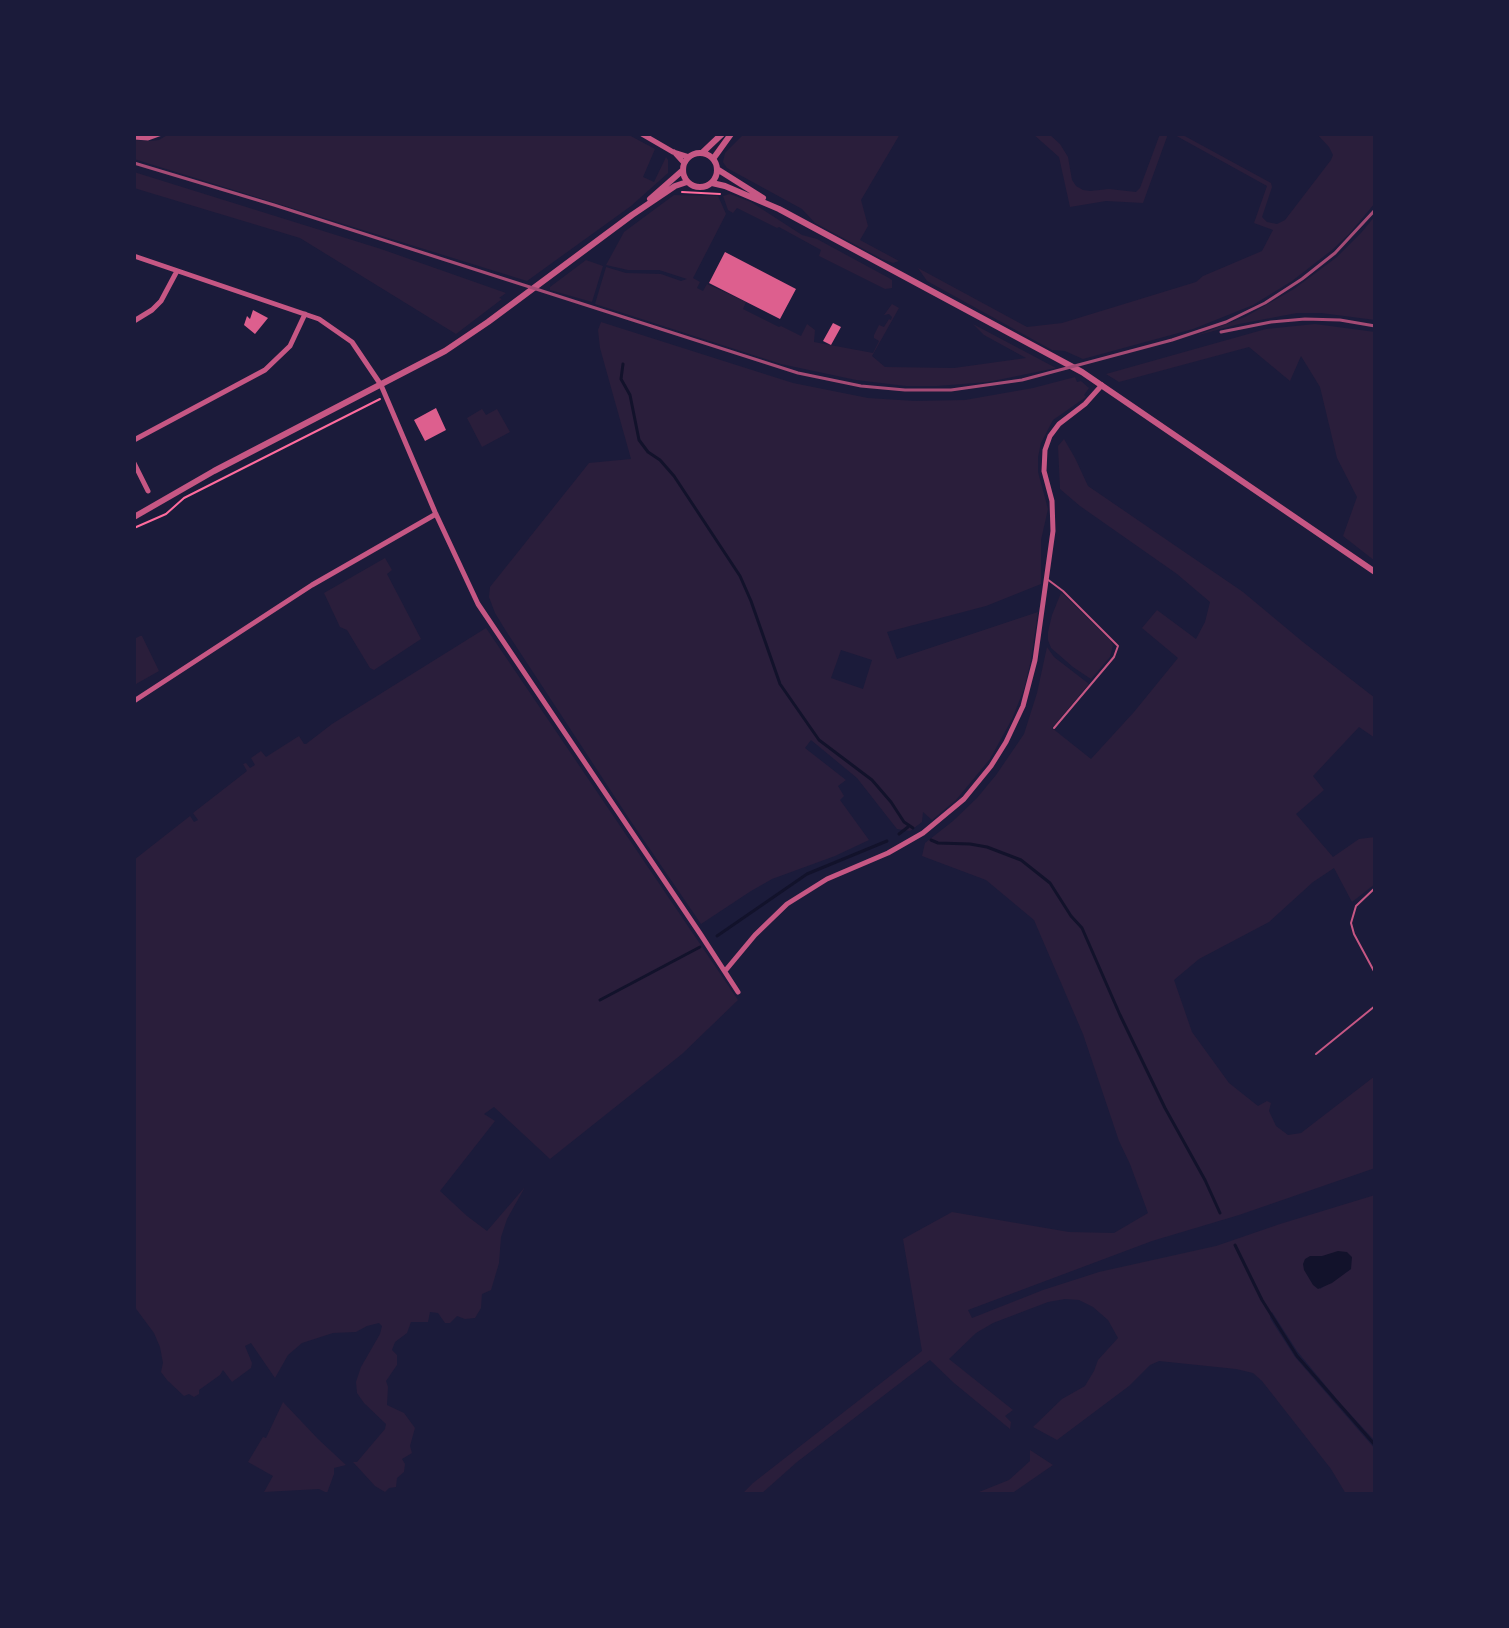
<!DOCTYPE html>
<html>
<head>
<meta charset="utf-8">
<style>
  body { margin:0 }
  #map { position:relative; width:1509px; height:1628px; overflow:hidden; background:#1b1b3a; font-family:Cabin,sans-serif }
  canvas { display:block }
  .frame { position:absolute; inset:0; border:136px solid #1b1b3a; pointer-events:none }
</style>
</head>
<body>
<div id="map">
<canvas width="1509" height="1628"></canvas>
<div class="frame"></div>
</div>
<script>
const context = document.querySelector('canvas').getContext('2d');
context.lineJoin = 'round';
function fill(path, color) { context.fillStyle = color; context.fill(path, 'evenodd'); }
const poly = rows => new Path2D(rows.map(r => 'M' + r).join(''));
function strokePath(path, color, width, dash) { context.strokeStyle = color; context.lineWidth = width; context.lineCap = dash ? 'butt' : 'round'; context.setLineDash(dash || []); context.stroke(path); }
fill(poly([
  [169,134,627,134,655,149,643,177,654,182,666,157,668,160,668,173,631,206,527,281,134,159,134,140,151,141,159,140],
  [744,134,900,134,861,200,868,226,860,240,899,261,893,263,882,259,815,223,802,209,727,168,723,162,725,153],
  [1033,134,1049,134,1060,144,1068,157,1072,180,1076,186,1083,190,1090,191,1109,189,1136,192,1140,188,1160,134,1168,134,1143,203,1106,201,1070,207,1059,157],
  [1173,134,1181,134,1271,183,1272,187,1262,217,1267,222,1277,224,1285,220,1331,160,1333,155,1329,147,1317,134,1375,134,1375,203,1349,234,1332,250,1292,281,1253,305,1193,329,1083,359,1065,351,1052,350,927,281,918,268,1027,327,1062,323,1196,282,1203,276,1262,251,1273,230,1254,223,1267,186],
  [134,172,381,249,506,293,499,298,502,299,456,334,300,238,134,188],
  [730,194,751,202,802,235,817,239,889,278,892,280,892,288,885,289,819,256,821,250,779,227,777,228,737,208,733,213,728,210,723,196],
  [674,195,718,196,726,214,693,278,700,282,697,288,703,291,707,284,727,293,746,302,743,309,779,327,781,326,801,336,807,324,815,330,814,342,873,353,879,341,874,338,874,335,879,325,884,327,889,319,891,320,892,317,889,314,884,315,892,304,899,308,872,356,885,367,954,368,1026,358,984,335,973,324,1056,368,988,382,937,386,906,386,856,380,781,364,595,304,606,267,626,273,661,274,681,281,687,279,659,270,628,270,606,265,624,232],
  [1375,216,1375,320,1321,313,1297,313,1239,324,1195,336,1245,317,1294,289,1337,257,1361,233],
  [586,260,603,266,592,302,550,290,550,287],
  [601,322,793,383,868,398,915,401,965,400,1033,388,1075,377,1077,382,1081,381,1089,388,1084,395,1086,397,1053,420,1041,443,1038,457,1038,472,1048,509,1041,540,1041,584,986,606,887,632,897,659,1038,612,1031,660,1024,689,1012,719,990,759,956,800,932,820,923,812,922,822,910,831,897,829,857,778,811,740,805,748,846,780,838,786,844,796,840,800,869,840,835,856,772,879,751,891,701,924,630,820,506,631,495,613,489,597,490,587,589,463,631,459,600,348,598,330],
  [841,650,872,660,863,689,831,678],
  [1315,324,1375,332,1375,561,1343,536,1357,497,1337,458,1320,387,1301,356,1290,381,1249,347,1119,382,1106,374,1266,329],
  [482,409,486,415,497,409,510,432,482,447,467,418],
  [1064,439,1075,458,1088,486,1243,592,1303,642,1375,698,1375,738,1359,727,1313,776,1324,790,1296,814,1333,857,1359,839,1375,837,1375,884,1352,902,1334,868,1313,882,1269,922,1199,959,1174,980,1192,1032,1229,1083,1258,1106,1267,1101,1271,1103,1269,1111,1276,1126,1288,1135,1301,1133,1375,1076,1375,1168,1239,1215,1152,1241,968,1310,972,1318,1043,1290,1099,1272,1216,1246,1280,1224,1375,1195,1375,1441,1339,1402,1297,1351,1272,1312,1270,1318,1295,1357,1375,1449,1375,1494,1346,1494,1331,1469,1262,1381,1253,1373,1236,1369,1159,1361,1150,1365,1129,1386,1057,1440,1033,1427,1062,1399,1085,1386,1094,1371,1098,1360,1118,1338,1108,1320,1093,1307,1079,1300,1065,1299,1048,1302,993,1323,976,1333,949,1359,1013,1410,1005,1416,1011,1422,1010,1429,954,1383,930,1360,797,1462,761,1494,742,1494,753,1483,922,1351,903,1239,952,1212,1069,1232,1114,1233,1148,1213,1130,1164,1119,1141,1083,1034,1034,920,986,880,922,856,925,843,953,821,977,798,996,775,1024,734,1037,693,1047,647,1054,657,1089,684,1052,728,1091,759,1134,712,1178,658,1142,628,1157,610,1196,639,1205,622,1210,602,1177,574,1080,506,1060,489,1058,446],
  [1322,1256,1351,1269,1320,1289,1314,1257],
  [385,558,392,570,387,574,421,639,374,670,370,668,347,630,340,627,324,593],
  [1061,593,1063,594,1110,640,1113,645,1110,657,1091,679,1073,667,1058,654,1051,648,1048,640,1048,632,1052,615],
  [486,628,738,1000,682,1054,550,1159,494,1107,484,1114,495,1121,440,1191,467,1216,487,1231,525,1187,507,1219,501,1237,499,1263,491,1290,482,1294,481,1308,475,1318,465,1319,457,1316,450,1323,445,1323,438,1313,430,1312,428,1322,411,1322,407,1333,395,1342,392,1350,397,1355,397,1365,386,1381,388,1387,387,1405,404,1413,415,1428,410,1446,412,1453,402,1459,405,1464,404,1472,397,1478,396,1487,389,1488,385,1492,375,1486,353,1462,357,1462,385,1429,386,1424,364,1403,357,1393,356,1382,361,1367,380,1334,382,1326,379,1323,367,1326,356,1332,333,1333,302,1343,288,1355,275,1378,251,1343,245,1346,252,1363,251,1368,232,1382,223,1370,220,1375,199,1390,199,1394,194,1397,189,1394,184,1396,167,1380,161,1372,163,1363,160,1347,154,1333,134,1306,134,860,190,816,194,822,198,820,193,813,247,771,243,764,246,763,250,768,255,765,251,758,261,751,266,757,299,736,304,744,306,744,332,724],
  [140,636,142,636,159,671,136,684,134,683,134,639],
  [283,1402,318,1439,346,1465,334,1468,334,1474,327,1493,319,1489,264,1492,273,1476,248,1462,263,1437,266,1438],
  [1030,1450,1053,1465,1011,1494,974,1494,1009,1480,1030,1461]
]), '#2a1e3b');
fill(poly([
  [1338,1251,1347,1252,1352,1257,1351,1269,1332,1283,1318,1289,1313,1285,1304,1270,1303,1264,1305,1259,1310,1256,1322,1256]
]), '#12122b');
strokePath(poly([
  [623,364,621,379,630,395,639,440,648,452,660,460,674,476,740,576,751,601,780,684,819,740,872,780,891,802,904,822,913,828],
  [899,834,908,827],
  [931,840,938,843,970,844,987,847,1021,860,1050,883,1071,916,1082,928,1120,1015,1165,1108,1205,1180,1220,1213],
  [717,936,807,874,887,841],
  [600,1000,700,947],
  [1235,1245,1262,1300,1297,1356,1375,1445]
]), '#12122b', 3);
fill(poly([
  [725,252,796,289,780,319,709,283],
  [253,310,268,318,255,334,244,325,247,316,250,319],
  [833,323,841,327,831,345,823,341],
  [436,408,446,430,425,441,414,420]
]), '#dd5f8e');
strokePath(poly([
  [682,192,720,194],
  [134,528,166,514,184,498,380,399]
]), '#ff6b9d', 2);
strokePath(poly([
  [1047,579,1063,591,1118,646,1114,657,1054,728],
  [1375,888,1356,906,1351,923,1354,934,1375,973],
  [1316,1054,1375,1006]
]), '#c65784', 2);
strokePath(poly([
  [642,134,673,152,689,157],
  [134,137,148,138,159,134],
  [674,152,684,163],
  [134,256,319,319,352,342,381,385,435,512,478,604,701,935,738,992],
  [134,321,152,310,161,301,177,271],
  [134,440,265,370,290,346,305,314],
  [134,463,148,491],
  [134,701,312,585,436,514],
  [725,971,755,935,787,904,827,879,888,853,923,833,964,799,991,766,1006,742,1023,706,1035,660,1053,531,1052,501,1044,471,1045,450,1050,436,1059,424,1085,404,1102,385]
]), '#c65784', 5);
strokePath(poly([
  '683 170a17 17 0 1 1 34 0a17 17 0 1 1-34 0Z',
  [702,153,722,134],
  [713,159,731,134],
  [717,169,763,198],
  [712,183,725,186,779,209,1082,372,1375,572],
  [650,199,683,170],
  [134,517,214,471,445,351,488,322,632,215,675,186,687,182]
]), '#c65784', 6);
strokePath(poly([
  [134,163,274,205,798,373,861,386,905,390,951,390,1022,380,1172,340,1226,322,1265,303,1302,279,1335,253,1375,210],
  [1221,332,1271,322,1305,319,1340,320,1375,326]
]), '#a44b75', 3);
</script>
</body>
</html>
